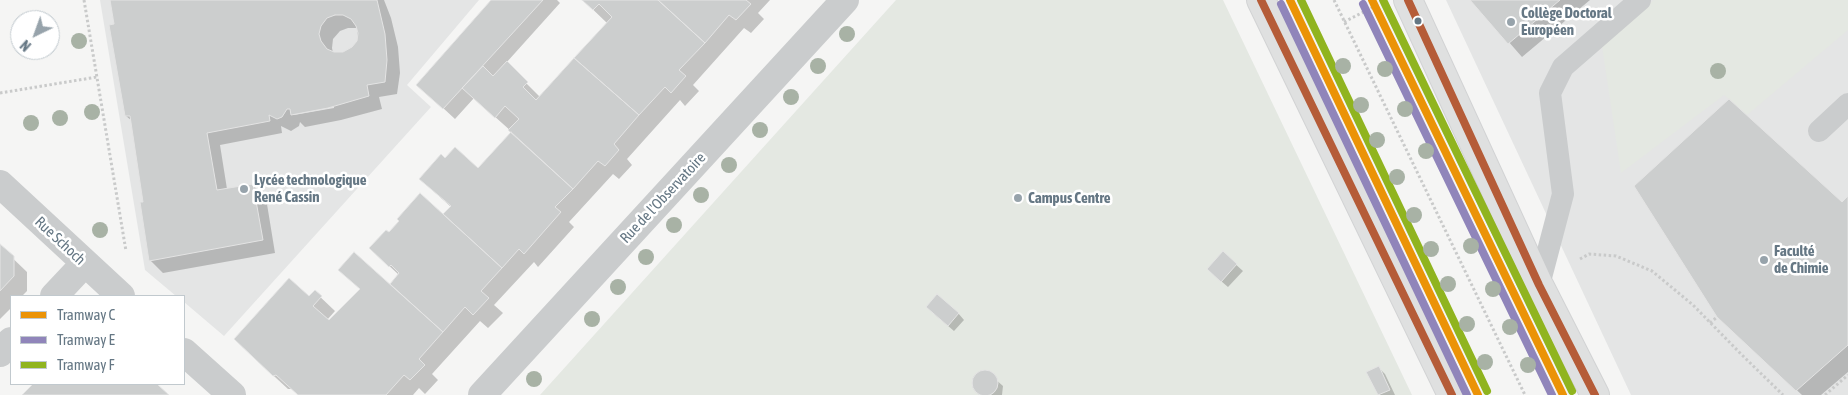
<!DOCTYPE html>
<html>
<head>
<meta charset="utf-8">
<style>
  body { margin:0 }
  #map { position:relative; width:1848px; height:395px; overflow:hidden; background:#f5f5f4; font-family:"Asap Condensed",sans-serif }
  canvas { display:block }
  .legend { position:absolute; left:10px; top:295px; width:175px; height:90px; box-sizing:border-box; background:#fff; border:1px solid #c1c9ce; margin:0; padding:6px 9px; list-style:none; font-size:15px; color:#657784 }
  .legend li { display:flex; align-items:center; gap:10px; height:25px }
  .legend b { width:25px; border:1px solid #c1c9ce }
  .north { position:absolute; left:10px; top:10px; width:50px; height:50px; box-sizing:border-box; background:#fff; border:1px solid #c1c9ce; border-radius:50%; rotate:222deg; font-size:14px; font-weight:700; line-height:20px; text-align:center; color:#657784 }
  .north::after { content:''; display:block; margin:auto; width:18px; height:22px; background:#97a3ab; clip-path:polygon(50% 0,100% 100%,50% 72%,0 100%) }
</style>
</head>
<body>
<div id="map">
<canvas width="1848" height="395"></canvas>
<ul class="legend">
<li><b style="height:6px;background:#eb9307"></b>Tramway C</li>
<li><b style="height:6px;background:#9085ba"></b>Tramway E</li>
<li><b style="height:6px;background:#90b41f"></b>Tramway F</li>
</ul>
<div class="north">N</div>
</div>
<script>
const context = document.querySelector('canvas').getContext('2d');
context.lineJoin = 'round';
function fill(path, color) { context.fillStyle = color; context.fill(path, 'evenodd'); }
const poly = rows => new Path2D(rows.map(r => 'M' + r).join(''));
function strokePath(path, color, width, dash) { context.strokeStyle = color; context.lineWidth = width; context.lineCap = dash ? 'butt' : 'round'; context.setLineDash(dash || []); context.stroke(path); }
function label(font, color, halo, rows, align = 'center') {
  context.font = font + ' "Asap Condensed",sans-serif'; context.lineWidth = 5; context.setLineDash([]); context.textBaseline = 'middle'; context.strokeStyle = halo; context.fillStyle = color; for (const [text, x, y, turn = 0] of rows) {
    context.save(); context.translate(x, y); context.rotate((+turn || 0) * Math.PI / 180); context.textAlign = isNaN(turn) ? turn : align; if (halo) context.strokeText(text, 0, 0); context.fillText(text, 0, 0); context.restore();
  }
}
fill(poly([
  [100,0,479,0,407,85,431,107,224,336,184,302,184,296,176,296,145,270],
  [1446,0,1848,0,1848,395,1631,395]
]), '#e4e5e5');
fill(poly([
  [896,0,1223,0,1412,395,540,395],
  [1654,0,1848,0,1848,30,1747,115,1724,95,1621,173,1602,46]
]), '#e4e8e2');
fill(poly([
  [111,0,384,0,391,18,398,47,400,73,397,94,379,97,382,109,341,120,305,127,300,122,299,126,291,131,281,126,282,133,220,145,227,189,253,185,266,198,275,253,163,273,150,260,144,202,132,121,126,116],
  [348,28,357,28,358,41,353,48,343,54,333,53,332,48,333,39,340,31],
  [334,106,334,108,294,115,294,113],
  [493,0,557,0,560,3,506,63,540,97,607,23,583,0,770,0,758,13,764,19,751,33,744,28,693,85,699,91,685,106,680,100,627,159,632,165,619,179,613,174,569,222,574,227,538,267,534,262,494,305,503,313,488,328,480,321,432,374,438,380,425,394,419,388,413,395,299,395,292,389,288,389,249,353,315,292,335,311,327,320,329,322,361,290,340,270,390,285,399,275,385,262,389,234,401,221,443,216,451,207,420,179,445,160,478,169,512,132,474,98,455,119,429,95],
  [1472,0,1590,0,1522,57],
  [1848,198,1848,372,1821,395,1802,395,1733,331],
  [0,246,27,272,27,291,22,296,11,296,11,308,0,319],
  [1223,253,1243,271,1228,287,1214,275],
  [958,313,964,320,954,331,934,314],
  [1378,367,1385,374,1395,395,1380,395,1368,372],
  [986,371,1003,386,1002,395,981,395,975,387,973,381,980,372],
  [35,384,155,384,168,395,24,395]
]), '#0003');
const building = poly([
  [110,0,377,0,385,34,387,60,385,82,367,85,369,96,328,108,291,115,290,109,287,109,282,117,277,119,269,115,270,121,207,133,217,190,253,184,263,240,149,261,140,202,143,202,130,116,125,116,109,25,114,24,110,0],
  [335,15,343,15,351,19,356,26,358,33,357,41,352,47,343,52,334,52,327,49,321,41,319,34,321,26,327,18,335,15],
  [491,0,543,0,443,109,416,85,491,0],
  [582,0,658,0,705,43,679,70,686,76,678,85,671,93,665,87,639,115,574,58,612,17,599,4,593,10,582,0],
  [658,0,746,0,751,4,736,20,729,15,705,43,658,0],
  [1470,0,1560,0,1508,44,1470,0],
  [574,58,639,115,614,144,619,150,605,166,598,161,573,189,508,130,519,119,505,106,495,118,462,88,483,66,493,76,507,61,528,82,523,87,536,100,574,58],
  [1729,99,1842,202,1848,196,1848,345,1796,391,1717,317,1634,186,1729,99],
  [511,132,573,189,555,207,561,212,524,254,519,249,502,268,443,214,451,206,419,179,441,154,445,158,455,147,478,168,511,132],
  [420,193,502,268,481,291,489,298,473,315,465,307,443,332,390,284,399,273,391,265,389,267,369,248,386,230,389,232,399,221,397,219,420,193],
  [0,244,14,256,14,276,0,291,0,244],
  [1223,251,1237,264,1221,282,1207,269,1223,251],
  [354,252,443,332,419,359,425,365,410,380,404,375,386,395,298,395,276,375,273,376,234,339,289,278,309,296,315,290,322,296,313,306,329,320,360,289,338,270,354,252],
  [937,294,959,313,948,326,926,307,937,294],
  [1379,366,1390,390,1378,395,1366,372,1379,366],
  '972 383a13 13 0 1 1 26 0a13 13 0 1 1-26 0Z',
  [33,384,157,384,169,395,22,395,33,384]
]);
fill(building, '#cccece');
strokePath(building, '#e4e4e4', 1);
const secondary = poly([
  [1261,0,1452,395],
  [1408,0,1539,285,1595,395]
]);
strokePath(secondary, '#d2d3d4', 30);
strokePath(poly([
  [84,0,126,251],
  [1334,0,1525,395],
  [1344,22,1373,7],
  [0,93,97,77],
  [1580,259,1589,254,1616,256,1652,271,1693,305,1741,354,1783,395],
  [1710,323,1717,317],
  [1825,395,1848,375]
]), '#c9caca', 3, [2.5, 2.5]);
strokePath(poly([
  [1819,131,1848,104],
  [1539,285,1563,194,1550,93,1563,67,1640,0]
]), '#cacccd', 22);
strokePath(poly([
  [0,184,121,296],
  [54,296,85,263],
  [184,352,232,395],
  [0,353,11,341],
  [482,395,845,0]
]), '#cacccd', 28);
strokePath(secondary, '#dfe0e0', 28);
strokePath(poly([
  [1261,0,1452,395],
  [1408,0,1539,285,1595,395]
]), '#b55c38', 8);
strokePath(poly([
  [1290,0,1478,395],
  [1372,0,1563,395]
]), '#eb9307', 8);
strokePath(poly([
  [1281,4,1467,395],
  [1363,4,1552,395]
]), '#9085ba', 8);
strokePath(poly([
  [1301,0,1487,391],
  [1383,0,1572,391]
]), '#90b41f', 8);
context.fillStyle = '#a8b2a5';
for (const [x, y] of [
  [847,34],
  [79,41],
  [818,66],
  [1343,66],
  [1385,69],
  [1718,71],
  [791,97],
  [1361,105],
  [1405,109],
  [92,112],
  [60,118],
  [31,123],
  [760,130],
  [1377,140],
  [1426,151],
  [729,165],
  [1397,177],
  [701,195],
  [1414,215],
  [674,225],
  [100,230],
  [1471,246],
  [1431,249],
  [646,257],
  [1448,284],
  [618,287],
  [1493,289],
  [592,319],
  [1467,324],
  [1510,327],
  [1485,362],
  [1528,365],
  [534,379]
]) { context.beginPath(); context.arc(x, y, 8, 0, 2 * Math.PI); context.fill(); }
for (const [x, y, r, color] of [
  [1418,21,4.5,"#657784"],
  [1511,22,5,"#97a3ab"],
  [244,189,5,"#97a3ab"],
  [1018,198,5,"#97a3ab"],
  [1764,260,5,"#97a3ab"]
]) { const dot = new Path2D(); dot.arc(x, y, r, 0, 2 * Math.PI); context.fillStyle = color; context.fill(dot); strokePath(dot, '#fff', 2); }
label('bold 15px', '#657784', '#fff', [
  ["Collège Doctoral",1521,13],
  ["Européen",1521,30],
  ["Lycée technologique",254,180],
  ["René Cassin",254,197],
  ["Campus Centre",1028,198],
  ["Faculté",1774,251],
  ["de Chimie",1774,268]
], 'left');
label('15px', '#657784', '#fff', [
  ["Rue de l'Observatoire",663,198,-47],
  ["Rue Schoch",60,241,43]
]);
</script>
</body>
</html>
